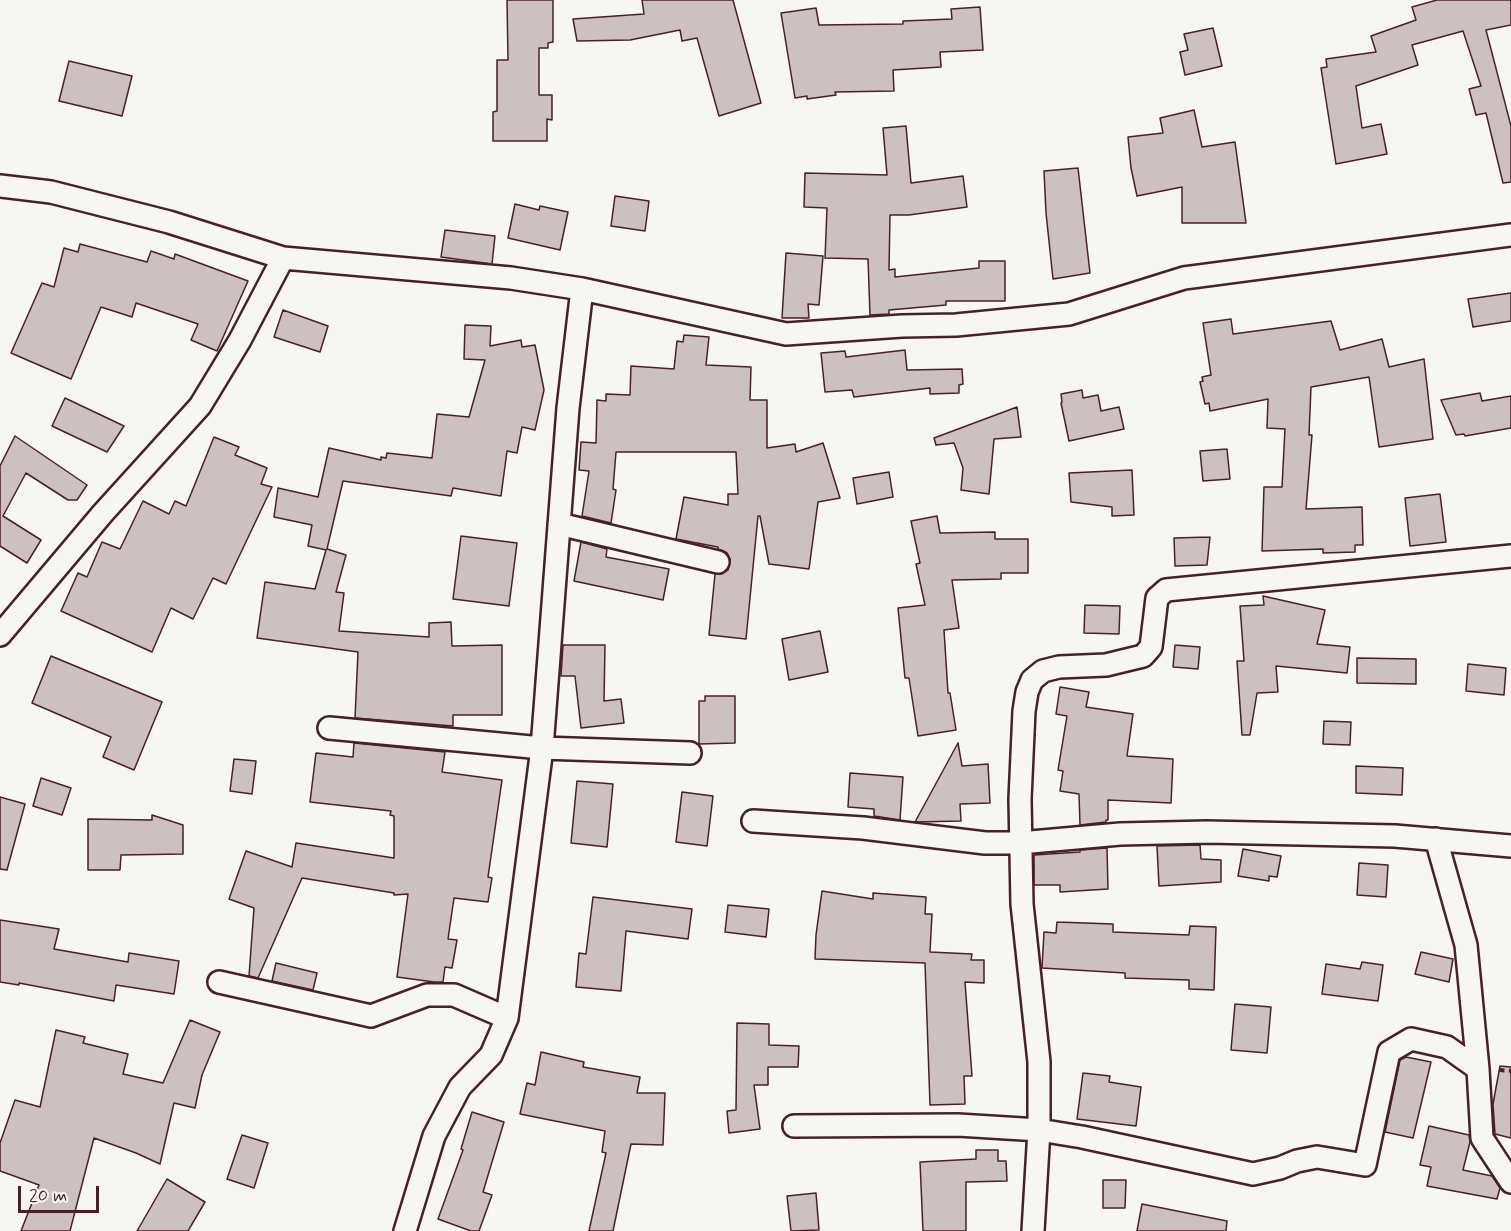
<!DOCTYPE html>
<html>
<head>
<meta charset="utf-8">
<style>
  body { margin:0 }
  #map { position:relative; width:1511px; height:1231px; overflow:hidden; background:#f6f6f2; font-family:Mynerve,sans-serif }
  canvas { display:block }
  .scale { position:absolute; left:18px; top:1186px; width:81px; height:27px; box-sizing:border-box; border:3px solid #4a1f2b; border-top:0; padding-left:8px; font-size:18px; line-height:21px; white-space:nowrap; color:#4a1f2b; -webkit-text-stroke:4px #f6f6f2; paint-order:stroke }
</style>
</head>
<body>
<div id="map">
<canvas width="1511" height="1231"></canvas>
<div class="scale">20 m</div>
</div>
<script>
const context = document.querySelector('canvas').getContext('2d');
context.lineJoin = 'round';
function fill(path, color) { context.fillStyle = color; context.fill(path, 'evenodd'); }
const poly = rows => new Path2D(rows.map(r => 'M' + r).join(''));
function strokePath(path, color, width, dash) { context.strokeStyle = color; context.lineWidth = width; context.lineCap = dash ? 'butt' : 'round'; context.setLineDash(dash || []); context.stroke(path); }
const building = poly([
  [507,0,553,0,553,42,548,43,548,48,539,48,539,95,552,95,552,120,547,119,547,141,493,141,493,112,497,111,497,60,508,60,507,0],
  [642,0,733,0,761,103,719,116,697,38,682,41,680,30,630,40,577,41,573,19,644,14,642,0],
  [1437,0,1511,0,1511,25,1486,30,1511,126,1511,182,1503,183,1486,113,1476,115,1469,89,1481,86,1463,31,1412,45,1418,65,1356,86,1362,128,1381,124,1387,154,1336,164,1321,68,1327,67,1326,59,1376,52,1371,36,1416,20,1412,7,1437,0],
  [980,7,983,50,940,52,941,67,893,70,894,91,835,92,836,95,807,99,807,96,795,98,781,13,816,8,819,25,903,24,903,21,952,19,951,9,980,7],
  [1213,28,1222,66,1185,75,1180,52,1188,50,1184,34,1213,28],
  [69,61,132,76,122,116,59,101,69,61],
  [1194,110,1202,147,1235,142,1246,223,1182,223,1182,187,1137,196,1131,168,1128,137,1163,133,1160,118,1194,110],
  [906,126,911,183,963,176,967,207,909,215,890,215,889,270,895,269,895,277,979,268,979,261,1005,261,1005,301,946,301,946,305,889,310,889,314,870,315,868,259,825,258,827,208,804,207,805,173,887,175,883,128,906,126],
  [1078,168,1090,273,1053,279,1046,213,1044,171,1078,168],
  [615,196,649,201,645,231,611,226,615,196],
  [515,204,539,210,540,206,568,212,560,250,508,238,515,204],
  [445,230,495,236,492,264,441,257,445,230],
  [80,244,147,262,151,251,174,259,175,254,248,281,217,351,191,340,198,324,136,303,132,317,101,307,71,379,11,353,42,283,54,287,64,248,78,252,80,244],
  [786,253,823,256,819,305,808,304,809,318,782,318,786,253],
  [1511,293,1511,321,1473,327,1468,299,1511,293],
  [283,310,328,326,320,352,274,337,283,310],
  [1231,319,1233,334,1331,321,1340,350,1382,339,1389,367,1424,359,1433,439,1379,447,1369,377,1311,387,1309,435,1312,435,1306,509,1362,507,1363,545,1355,545,1355,552,1323,553,1323,549,1262,551,1264,487,1282,487,1285,429,1267,428,1268,399,1210,411,1209,403,1205,404,1200,382,1203,381,1202,377,1211,375,1203,323,1231,319],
  [465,325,491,326,490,346,521,340,522,347,535,345,544,390,535,430,522,427,517,453,507,451,501,496,453,488,451,496,343,481,327,549,346,555,336,592,344,593,339,631,429,637,429,623,451,622,452,646,502,645,502,715,453,715,453,726,355,718,358,652,257,638,265,582,315,589,326,550,308,546,312,525,274,517,278,488,318,497,329,448,381,460,381,457,386,458,387,453,432,458,437,414,469,417,485,360,464,359,465,325],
  [684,335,709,337,706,365,751,367,750,400,767,400,767,448,795,444,796,452,823,443,840,498,818,502,809,569,769,564,760,516,758,516,746,639,709,635,715,574,722,574,728,570,730,559,727,553,718,549,718,547,676,539,684,497,728,505,728,494,738,494,736,452,616,452,613,489,616,490,611,523,582,516,589,471,579,470,581,442,596,443,597,400,606,401,606,394,630,395,631,366,674,369,677,341,683,342,684,335],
  [905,350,907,370,962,369,963,384,959,385,959,393,930,394,930,388,854,397,852,390,825,392,821,353,845,351,846,357,905,350],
  [1082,390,1083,398,1098,395,1101,411,1119,407,1124,429,1069,441,1061,403,1062,402,1061,394,1082,390],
  [1480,393,1482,401,1511,396,1511,428,1465,436,1464,434,1456,435,1441,400,1480,393],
  [65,398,124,426,107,452,52,426,65,398],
  [1017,407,1021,437,994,439,989,494,961,490,963,468,954,443,936,445,934,438,1017,407],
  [15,436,87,485,77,500,68,500,26,473,3,516,41,540,27,563,0,546,0,466,15,436],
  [214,437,239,447,235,455,267,468,261,484,272,487,226,584,213,578,193,619,171,608,152,652,61,611,78,573,87,577,102,542,120,549,143,501,169,514,175,501,186,506,214,437],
  [1227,449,1230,479,1203,481,1200,451,1227,449],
  [1132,470,1134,515,1112,516,1112,507,1071,502,1069,473,1132,470],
  [889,472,893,497,857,504,853,478,889,472],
  [1440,494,1446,542,1410,546,1405,498,1440,494],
  [937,516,940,533,995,532,995,539,1028,539,1028,573,1001,573,1001,579,952,580,959,628,944,630,948,693,950,693,956,730,918,736,909,678,905,678,898,608,925,605,916,564,920,563,911,521,937,516],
  [461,536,517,543,509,606,453,599,461,536],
  [1210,537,1207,565,1175,566,1174,538,1210,537],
  [581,542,607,549,606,557,669,569,663,600,574,581,581,542],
  [1263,596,1325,610,1317,644,1350,647,1347,673,1276,666,1278,692,1257,693,1250,735,1242,735,1237,661,1244,661,1240,606,1264,605,1263,596],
  [1085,605,1120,606,1119,634,1084,633,1085,605],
  [820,631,828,672,789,680,782,639,820,631],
  [563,645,605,645,604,701,621,699,624,723,581,728,575,676,561,676,563,645],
  [1175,645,1200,647,1198,669,1173,667,1175,645],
  [51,656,162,702,134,770,103,757,111,737,32,703,51,656],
  [1357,658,1416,659,1416,684,1357,683,1357,658],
  [1468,664,1506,668,1504,695,1466,691,1468,664],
  [1060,687,1089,692,1086,707,1133,714,1127,756,1173,759,1171,803,1108,800,1108,820,1106,820,1106,822,1080,825,1079,794,1060,791,1063,771,1058,770,1067,716,1056,714,1060,687],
  [705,696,735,696,735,743,699,744,699,701,705,701,705,696],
  [1324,721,1351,722,1350,745,1323,744,1324,721],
  [354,743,445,752,442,772,502,780,488,877,492,878,488,902,454,898,448,939,457,940,452,968,445,967,443,982,434,982,397,977,408,894,394,895,394,893,302,878,258,978,249,976,254,908,229,899,246,851,292,867,296,843,394,858,394,816,390,815,391,811,310,802,316,753,353,757,354,743],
  [958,743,962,766,988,764,990,803,960,804,961,821,915,822,958,743],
  [234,759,256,761,252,794,230,791,234,759],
  [1356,766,1403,768,1402,795,1356,793,1356,766],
  [850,773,903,777,900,820,874,816,874,809,848,807,850,773],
  [41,778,71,788,62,815,33,806,41,778],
  [577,781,613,784,607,847,571,843,577,781],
  [682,792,713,796,707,846,676,842,682,792],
  [0,797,25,804,7,870,0,869,0,797],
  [152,815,183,825,183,854,121,855,120,870,88,870,88,819,152,820,152,815],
  [1200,845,1201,859,1221,860,1221,882,1159,886,1157,846,1200,845],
  [1107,848,1108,889,1060,892,1060,885,1034,885,1034,855,1080,852,1080,850,1107,848],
  [1243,849,1281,856,1277,877,1269,876,1269,881,1238,876,1243,849],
  [1359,863,1388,865,1386,897,1357,895,1359,863],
  [822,891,873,899,873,893,926,897,925,914,932,914,930,952,972,954,971,960,984,960,984,983,965,982,972,1076,964,1076,965,1104,930,1105,925,963,815,959,816,935,822,891],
  [593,897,692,909,688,939,626,931,621,991,576,987,579,953,586,954,593,897],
  [728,905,769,909,766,937,725,932,728,905],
  [0,920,59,929,54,949,128,962,129,953,179,961,174,994,116,985,114,1001,19,983,19,985,0,982,0,920],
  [1057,922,1113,924,1113,932,1189,935,1190,926,1216,927,1214,990,1189,989,1189,980,1125,978,1125,973,1042,968,1044,932,1056,933,1057,922],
  [1421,952,1453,959,1449,982,1415,974,1421,952],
  [1362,962,1383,965,1378,1001,1322,994,1326,964,1360,969,1362,962],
  [276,963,317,973,313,990,272,981,276,963],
  [1235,1004,1271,1007,1267,1053,1231,1050,1235,1004],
  [190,1020,220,1032,202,1075,195,1108,174,1103,160,1164,136,1153,94,1138,70,1231,21,1231,39,1185,0,1171,0,1143,15,1100,40,1107,56,1030,85,1037,83,1043,128,1054,123,1074,163,1083,190,1020],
  [737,1023,769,1024,769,1045,799,1046,798,1067,768,1067,768,1085,754,1085,760,1129,729,1133,727,1111,736,1110,737,1023],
  [541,1052,584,1062,583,1067,640,1077,637,1093,665,1093,663,1145,631,1144,613,1231,589,1231,606,1153,602,1152,605,1131,520,1114,527,1083,535,1085,541,1052],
  [1406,1057,1431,1062,1413,1138,1385,1132,1400,1060,1406,1057],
  [1500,1066,1511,1067,1511,1138,1495,1134,1493,1104,1500,1066],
  [1083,1073,1110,1076,1109,1082,1141,1087,1136,1126,1077,1119,1083,1073],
  [472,1112,504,1122,483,1192,492,1195,479,1231,471,1231,438,1219,463,1150,461,1149,472,1112],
  [1429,1126,1469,1135,1470,1142,1463,1170,1492,1176,1500,1188,1497,1199,1427,1186,1431,1167,1420,1165,1429,1126],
  [242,1135,268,1143,254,1188,227,1179,242,1135],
  [976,1150,998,1150,998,1161,1006,1161,1007,1181,966,1182,966,1231,923,1231,920,1162,976,1159,976,1150],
  [167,1179,205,1202,188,1231,137,1231,167,1179],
  [1103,1180,1126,1180,1125,1208,1103,1208,1103,1180],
  [816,1193,819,1230,791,1231,787,1196,816,1193],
  [1142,1204,1227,1221,1226,1231,1137,1231,1142,1204]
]);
fill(building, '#ccc1c0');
strokePath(building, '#4a1f2b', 1.5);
const street = poly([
  [0,186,51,192,169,222,283,258,511,278,582,289,786,334,902,326,956,325,1069,314,1184,278,1511,235],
  [559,524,718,562],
  [0,635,103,513,200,406,240,340,283,258],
  [329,728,542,748,690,753],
  [753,821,863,828,985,843,1020,843,1120,834,1207,832,1395,836,1511,846],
  [1436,839,1466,945,1478,1069,1482,1138,1511,1182],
  [219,982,371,1016,427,995,454,995,507,1018],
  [794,1126,958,1125,1039,1130,1082,1137,1253,1174,1280,1168,1297,1161,1317,1157,1365,1165,1389,1052,1411,1039,1447,1047,1478,1069],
  [405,1231,434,1136,460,1087,491,1055,507,1018,542,748,568,408,582,289],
  [1033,1231,1039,1130,1039,1062,1022,904,1020,799,1024,711,1027,692,1032,680,1043,671,1059,667,1106,665,1143,656,1151,647,1157,598,1166,590,1511,556]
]);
strokePath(street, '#4a1f2b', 26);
strokePath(poly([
  [1500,1070,1511,1071]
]), '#4a1f2b', 4, [4.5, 4.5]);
strokePath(street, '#f6f6f2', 21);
</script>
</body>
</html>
